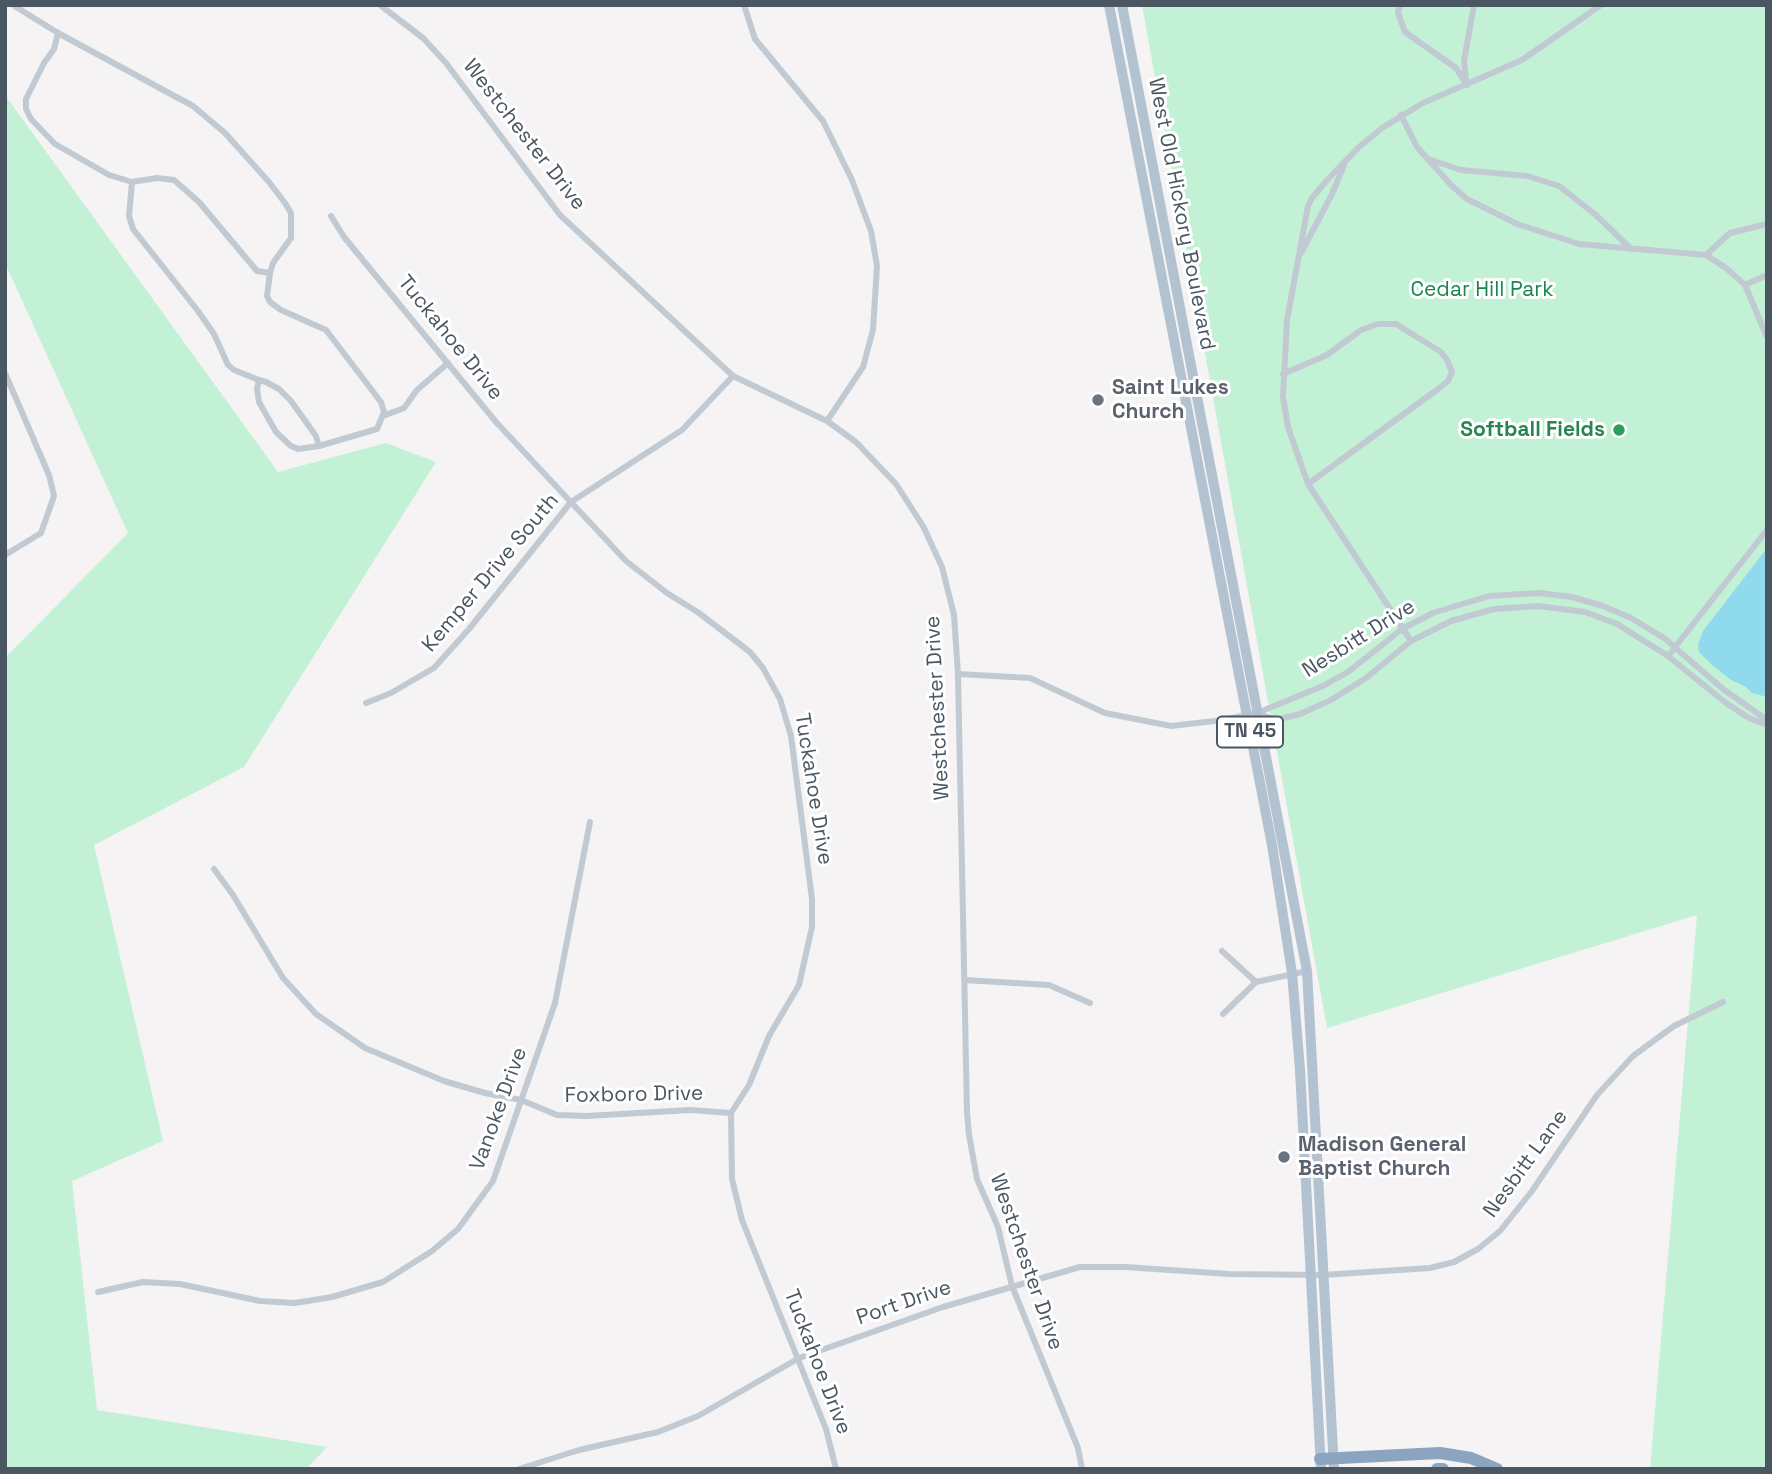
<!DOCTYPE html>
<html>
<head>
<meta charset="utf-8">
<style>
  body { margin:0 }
  #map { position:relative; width:1772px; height:1474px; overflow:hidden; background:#f5f3f3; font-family:"Space Grotesk",sans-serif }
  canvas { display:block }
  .frame { position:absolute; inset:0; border:7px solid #4a5661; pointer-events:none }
</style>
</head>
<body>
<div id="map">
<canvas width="1772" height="1474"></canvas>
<div class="frame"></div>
</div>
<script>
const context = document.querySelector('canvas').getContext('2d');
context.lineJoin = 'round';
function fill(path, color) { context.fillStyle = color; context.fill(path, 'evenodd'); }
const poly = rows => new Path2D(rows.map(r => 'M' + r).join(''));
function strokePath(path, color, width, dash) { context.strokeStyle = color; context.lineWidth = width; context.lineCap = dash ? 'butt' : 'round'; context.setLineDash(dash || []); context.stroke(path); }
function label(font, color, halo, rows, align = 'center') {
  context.font = font + ' "Space Grotesk",sans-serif'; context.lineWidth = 6; context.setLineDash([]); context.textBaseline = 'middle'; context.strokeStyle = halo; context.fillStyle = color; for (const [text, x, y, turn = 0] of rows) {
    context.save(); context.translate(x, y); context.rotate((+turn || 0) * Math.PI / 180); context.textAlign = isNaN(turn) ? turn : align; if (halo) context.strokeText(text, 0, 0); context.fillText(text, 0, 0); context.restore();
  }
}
fill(poly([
  [1142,5,1767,5,1767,1469,1650,1469,1697,915,1327,1028],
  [5,95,278,472,386,443,436,462,244,767,94,845,163,1141,72,1181,97,1410,327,1447,306,1469,5,1469,5,658,128,533,5,263]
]), '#c3f1d5');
fill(poly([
  [1767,548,1767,697,1752,693,1746,687,1731,680,1712,665,1699,652,1698,644,1703,631]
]), '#90daee');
strokePath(poly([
  [13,5,58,33,54,49,44,63,26,99,26,109,31,119,55,144,109,175,132,182,157,178,174,180,199,202,257,271,270,273,273,263,291,238,291,213,285,203,269,182,225,133,193,106,58,33],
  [380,5,423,38,446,63,560,215,733,376,827,421,856,442,896,484,923,526,942,567,954,615,958,674,967,1112,969,1135,977,1179,998,1227,1012,1286,1078,1448,1082,1469],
  [744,5,755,39,823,121,852,180,871,231,877,266,873,330,863,367,827,421],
  [1400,5,1398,13,1405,32,1456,68,1467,85],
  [1466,80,1464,61,1474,5],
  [1401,115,1417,147,1451,185,1467,199,1517,224,1579,244,1706,255,1726,268,1745,285,1767,337],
  [1428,159,1461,170,1527,176,1559,186,1596,215,1631,249],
  [132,182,129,216,133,229,198,311,214,334,228,365,234,370,259,380,266,382,279,389,291,401,316,436,319,446,298,449,291,446,276,432,259,402,257,389,259,380],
  [331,216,344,237,496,422,626,561,667,593,699,613,750,652,763,668,780,699,791,736,812,899,812,927,799,985,769,1036,749,1085,731,1113,732,1179,742,1220,826,1429,836,1469],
  [1301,253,1332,194,1344,165],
  [1706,255,1730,233,1767,224],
  [270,273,267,296,270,302,281,310,326,330,381,402,384,412,377,429,319,446],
  [1745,285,1767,275],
  [5,373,49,475,54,496,41,533,5,555],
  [1283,374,1327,355,1361,330,1378,324,1396,324,1441,352,1447,360,1452,372,1448,381,1438,389,1308,484],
  [383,416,404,408,417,390,448,363],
  [1411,641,1308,484,1288,427,1283,397,1287,320,1308,206,1312,198,1328,179,1358,148,1382,128,1423,103,1522,60,1601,5],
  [1668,656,1767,530],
  [958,674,1030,678,1105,713,1171,726,1223,720,1257,713,1323,686,1348,672,1402,629,1433,613,1489,596,1539,593,1572,597,1603,606,1631,618,1664,638,1723,689,1767,720],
  [366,703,391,693,434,668,469,629,571,502,682,430,733,376],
  [1257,713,1275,720,1300,714,1331,700,1366,678,1411,641,1451,621,1494,609,1538,606,1585,612,1617,624,1668,656,1726,703,1749,718,1767,725],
  [214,869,233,895,283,978,316,1014,365,1048,444,1081,485,1093,521,1100,557,1115,587,1116,690,1110,731,1113],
  [1222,951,1256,982],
  [964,980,1049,985,1090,1003],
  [1223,1014,1256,982,1307,971],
  [98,1292,143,1282,180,1284,260,1301,295,1303,332,1297,383,1282,432,1251,458,1229,493,1181,555,1003,590,822],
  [519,1469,579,1450,658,1432,698,1416,799,1358,943,1307,1080,1267,1125,1267,1229,1274,1323,1275,1430,1268,1454,1262,1478,1249,1500,1231,1532,1191,1597,1095,1633,1056,1674,1026,1723,1002]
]), '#c1cad2', 6);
strokePath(poly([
  [1109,5,1272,845,1292,973,1300,1070,1321,1469],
  [1122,5,1307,971,1334,1469]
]), '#b3c2d1', 10);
strokePath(poly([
  [1320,1459,1440,1453,1471,1458,1497,1469],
  [1437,1469,1443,1469]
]), '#8ba5c1', 12);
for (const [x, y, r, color] of [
  [1098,400,7,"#6b7280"],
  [1619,430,7,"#2e9e5b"],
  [1284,1157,7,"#6b7280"]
]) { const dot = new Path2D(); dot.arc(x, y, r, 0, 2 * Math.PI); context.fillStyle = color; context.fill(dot); strokePath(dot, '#fff', 2.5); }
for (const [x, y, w] of [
  [1250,732,66]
]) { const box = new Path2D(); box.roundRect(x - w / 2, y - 15.5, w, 31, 5); context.fillStyle = '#fff'; context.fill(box); strokePath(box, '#4a5661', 2); }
label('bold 19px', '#4a5661', null, [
  ["TN 45",1250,732]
]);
label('21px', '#4a5661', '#fff', [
  ["Westchester Drive",524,135,52],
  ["West Old Hickory Boulevard",1181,214,79],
  ["Tuckahoe Drive",450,338,51],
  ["Kemper Drive South",491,573,-50],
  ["Nesbitt Drive",1359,639,-32],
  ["Westchester Drive",938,708,-93],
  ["Tuckahoe Drive",813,789,81],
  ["Foxboro Drive",634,1095,-1],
  ["Vanoke Drive",499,1109,-70],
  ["Nesbitt Lane",1526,1164,-54],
  ["Westchester Drive",1026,1262,71],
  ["Port Drive",904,1303,-19],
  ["Tuckahoe Drive",817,1362,69]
]);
label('21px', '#17864f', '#fff', [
  ["Cedar Hill Park",1482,290]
]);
label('bold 21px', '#5b616d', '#fff', [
  ["Saint Lukes",1112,388],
  ["Church",1112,412],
  ["Madison General",1298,1145],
  ["Baptist Church",1298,1169]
], 'left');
label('bold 21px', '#27864d', '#fff', [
  ["Softball Fields",1605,430]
], 'right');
</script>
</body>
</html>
